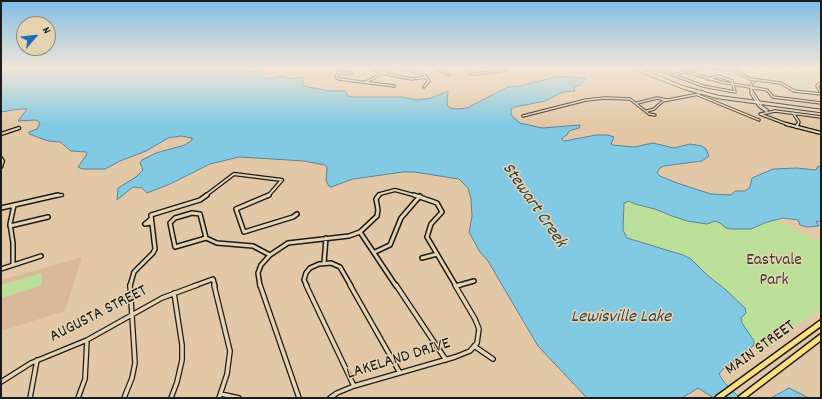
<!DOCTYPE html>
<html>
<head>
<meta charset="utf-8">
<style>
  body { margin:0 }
  #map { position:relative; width:822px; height:399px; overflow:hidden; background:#e3c8a7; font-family:Dekko,sans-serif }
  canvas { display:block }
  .frame { position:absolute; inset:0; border:2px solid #1c1c1c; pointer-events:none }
  .north { position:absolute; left:16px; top:16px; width:40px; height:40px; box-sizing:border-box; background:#e5d3b1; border:1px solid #958a75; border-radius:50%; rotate:62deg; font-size:11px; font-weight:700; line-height:16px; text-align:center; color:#1c1c1c }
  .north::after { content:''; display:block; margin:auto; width:14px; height:18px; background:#1f6fb2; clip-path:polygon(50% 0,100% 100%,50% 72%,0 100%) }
</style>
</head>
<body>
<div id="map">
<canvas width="822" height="399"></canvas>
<div class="frame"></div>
<div class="north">N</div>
</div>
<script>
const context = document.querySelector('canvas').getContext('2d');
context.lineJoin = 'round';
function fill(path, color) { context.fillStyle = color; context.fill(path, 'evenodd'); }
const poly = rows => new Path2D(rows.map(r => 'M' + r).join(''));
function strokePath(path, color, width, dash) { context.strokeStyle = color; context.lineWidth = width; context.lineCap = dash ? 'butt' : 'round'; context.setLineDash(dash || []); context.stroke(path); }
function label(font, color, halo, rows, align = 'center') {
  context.font = font + ' Dekko,sans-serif'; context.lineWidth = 3; context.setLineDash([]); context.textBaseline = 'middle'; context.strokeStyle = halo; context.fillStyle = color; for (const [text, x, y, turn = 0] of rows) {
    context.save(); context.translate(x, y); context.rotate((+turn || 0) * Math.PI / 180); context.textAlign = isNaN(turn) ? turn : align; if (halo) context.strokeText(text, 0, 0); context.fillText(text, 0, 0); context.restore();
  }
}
fill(poly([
  [82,257,65,311,1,331,1,280]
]), '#d9b99a');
fill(poly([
  [731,68,759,68,751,70,758,72,773,71,784,72,793,76,796,69,821,68,821,76,816,76,806,81,804,83,805,88,810,93,806,92,796,84,784,79,771,78,775,82,757,80,747,77],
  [627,201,687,221,715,221,720,223,726,228,743,229,762,225,776,219,818,241,821,240,821,308,760,352,742,323,741,318,745,308,726,290,683,255,627,238,623,230,624,212,622,208,624,203],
  [42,273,41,286,1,298,1,285]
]), '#bce09a');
const water = poly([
  [1,68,211,68,210,70,219,68,249,68,245,69,245,72,262,71,263,76,267,79,282,76,291,79,303,77,303,86,330,91,345,91,348,96,352,97,402,97,417,100,431,98,448,91,447,105,450,108,457,109,467,108,508,87,520,86,559,76,582,78,585,79,581,85,574,87,575,91,563,92,545,101,515,107,511,109,511,115,520,123,542,128,580,125,579,128,569,131,567,135,561,139,564,141,596,135,608,135,614,137,611,144,613,145,634,147,653,143,674,148,690,144,702,146,706,149,709,156,702,161,664,166,660,168,657,173,660,176,677,183,711,194,731,195,735,191,745,191,750,187,752,178,773,169,797,168,816,170,818,166,821,167,821,222,816,221,819,226,807,227,800,225,798,220,783,218,767,222,751,229,731,229,726,228,720,223,715,221,707,224,687,221,672,216,655,209,635,204,629,201,624,203,623,230,627,238,683,255,691,259,707,275,726,290,745,308,746,313,741,318,742,323,754,341,754,345,740,358,723,369,719,374,724,382,740,398,714,398,698,388,682,398,587,398,538,346,488,261,480,252,469,232,472,216,471,199,468,188,459,179,414,172,403,172,353,179,331,187,329,186,326,181,327,167,325,165,304,161,239,157,210,164,170,184,147,193,142,188,133,187,117,200,118,188,136,177,143,170,140,163,142,160,156,153,185,145,192,140,192,138,181,136,168,138,146,151,120,161,105,169,82,169,78,167,87,154,86,152,71,151,60,142,48,141,29,134,29,132,37,129,40,123,36,120,18,121,27,109,20,109,1,112,1,68],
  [789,388,809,398,771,398,789,388]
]);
fill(water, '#82cae3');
strokePath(water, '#598493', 1);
const minorFar3 = poly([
  [341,68,336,77,339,79,394,86],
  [371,68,382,73,411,79,427,77],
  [398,68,414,71,424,75,429,81,424,87],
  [436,68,449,75],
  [467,68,470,73,474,74,506,70,506,68],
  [655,68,703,86,735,92,732,81,718,76,708,79],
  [710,68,729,69],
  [729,68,750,79,781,83,794,91,821,94],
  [687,72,721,82,767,90,773,97,821,103],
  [339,73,352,73],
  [674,75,701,68],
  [755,80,751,85,751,93,759,106,767,112],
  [366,82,393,68],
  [821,82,817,86,821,93],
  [752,91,762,107,767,110],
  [698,95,759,120],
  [637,103,657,98,667,100],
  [647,111,654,109,663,101,699,94],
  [793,113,799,122,797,125],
  [760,114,789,125],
  [761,114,775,111,821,117],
  [523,116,586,100,605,98,630,99,649,114,655,115]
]);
const minorFar2 = poly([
  [786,124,821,133],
  [796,127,798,124],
  [1,134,19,128],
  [1,158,3,161,1,167],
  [54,196,62,195],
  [205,196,234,174,282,180,268,196],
  [378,196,380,194,395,190,417,196]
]);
const minorFar1 = poly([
  [269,195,236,209,244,232,293,217,297,214],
  [414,195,437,203,442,212,431,224,427,237,456,286],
  [1,208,58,195],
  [192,213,200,214,206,238,175,247,170,223,175,218,192,213],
  [151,219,145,224,151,223],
  [10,226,48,217],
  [360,232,396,286],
  [206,238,217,243,253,246,270,255],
  [375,252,390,245,401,218,420,196],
  [422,258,437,254],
  [324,263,326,238],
  [13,265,13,243,10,224,14,205],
  [1,269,41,256],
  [130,286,134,272,153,253,155,249,151,215,200,200,207,195],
  [194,286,213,279,215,286],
  [260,286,258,273,261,265,270,255,288,243,349,236,360,232,377,216,378,210,376,199,379,195],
  [307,286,304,280,306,273,310,268,319,264,331,263,340,267,351,286],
  [456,286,474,281]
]);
const minor = poly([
  [214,285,230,351,227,374,219,398],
  [260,285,299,398],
  [306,285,354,386],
  [350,285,400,373],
  [396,285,446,360],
  [456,286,460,285],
  [474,346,493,359],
  [1,382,31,363,87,340,162,298,197,285],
  [221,394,239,398],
  [30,398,37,360],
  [78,398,85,379,87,340],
  [124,398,132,378,135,363,130,285],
  [171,398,177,382,182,360,182,345,174,293],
  [330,398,337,393,354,386,455,357,470,351,477,343,479,329,475,319,455,285]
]);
const secondary = poly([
  [634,68,685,88,718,97,821,111]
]);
const primary = poly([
  [718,398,821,323],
  [741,398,821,337]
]);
strokePath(minorFar3, '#1c1c1c', 3.5);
strokePath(minorFar2, '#1c1c1c', 4.5);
strokePath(minorFar1, '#1c1c1c', 6);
strokePath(minor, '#1c1c1c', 6);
strokePath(secondary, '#1c1c1c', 4.5);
strokePath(primary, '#1c1c1c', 8);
strokePath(minorFar3, '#e5d3b1', 1.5);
strokePath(minorFar2, '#e5d3b1', 2);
strokePath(minorFar1, '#e5d3b1', 3);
strokePath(minor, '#e5d3b1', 3.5);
strokePath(secondary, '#e5d3b1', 2.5);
strokePath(primary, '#fde080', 5);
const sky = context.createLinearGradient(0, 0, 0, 124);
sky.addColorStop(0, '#7fbde6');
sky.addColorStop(0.55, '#f2e6d7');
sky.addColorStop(1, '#f2e6d700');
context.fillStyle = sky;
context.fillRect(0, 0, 822, 124);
label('17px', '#3c4335', '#e5d3b1', [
  ["Eastvale",774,262],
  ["Park",774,282]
]);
label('17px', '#1c1c1c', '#e5d3b1', [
  ["AUGUSTA STREET",99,315,-27],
  ["MAIN STREET",761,349,-36],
  ["LAKELAND DRIVE",399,360,-17]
]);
label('italic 18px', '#36484e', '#e5d3b1', [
  ["Stewart Creek",533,206,55],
  ["Lewisville Lake",621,319]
]);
</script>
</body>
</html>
